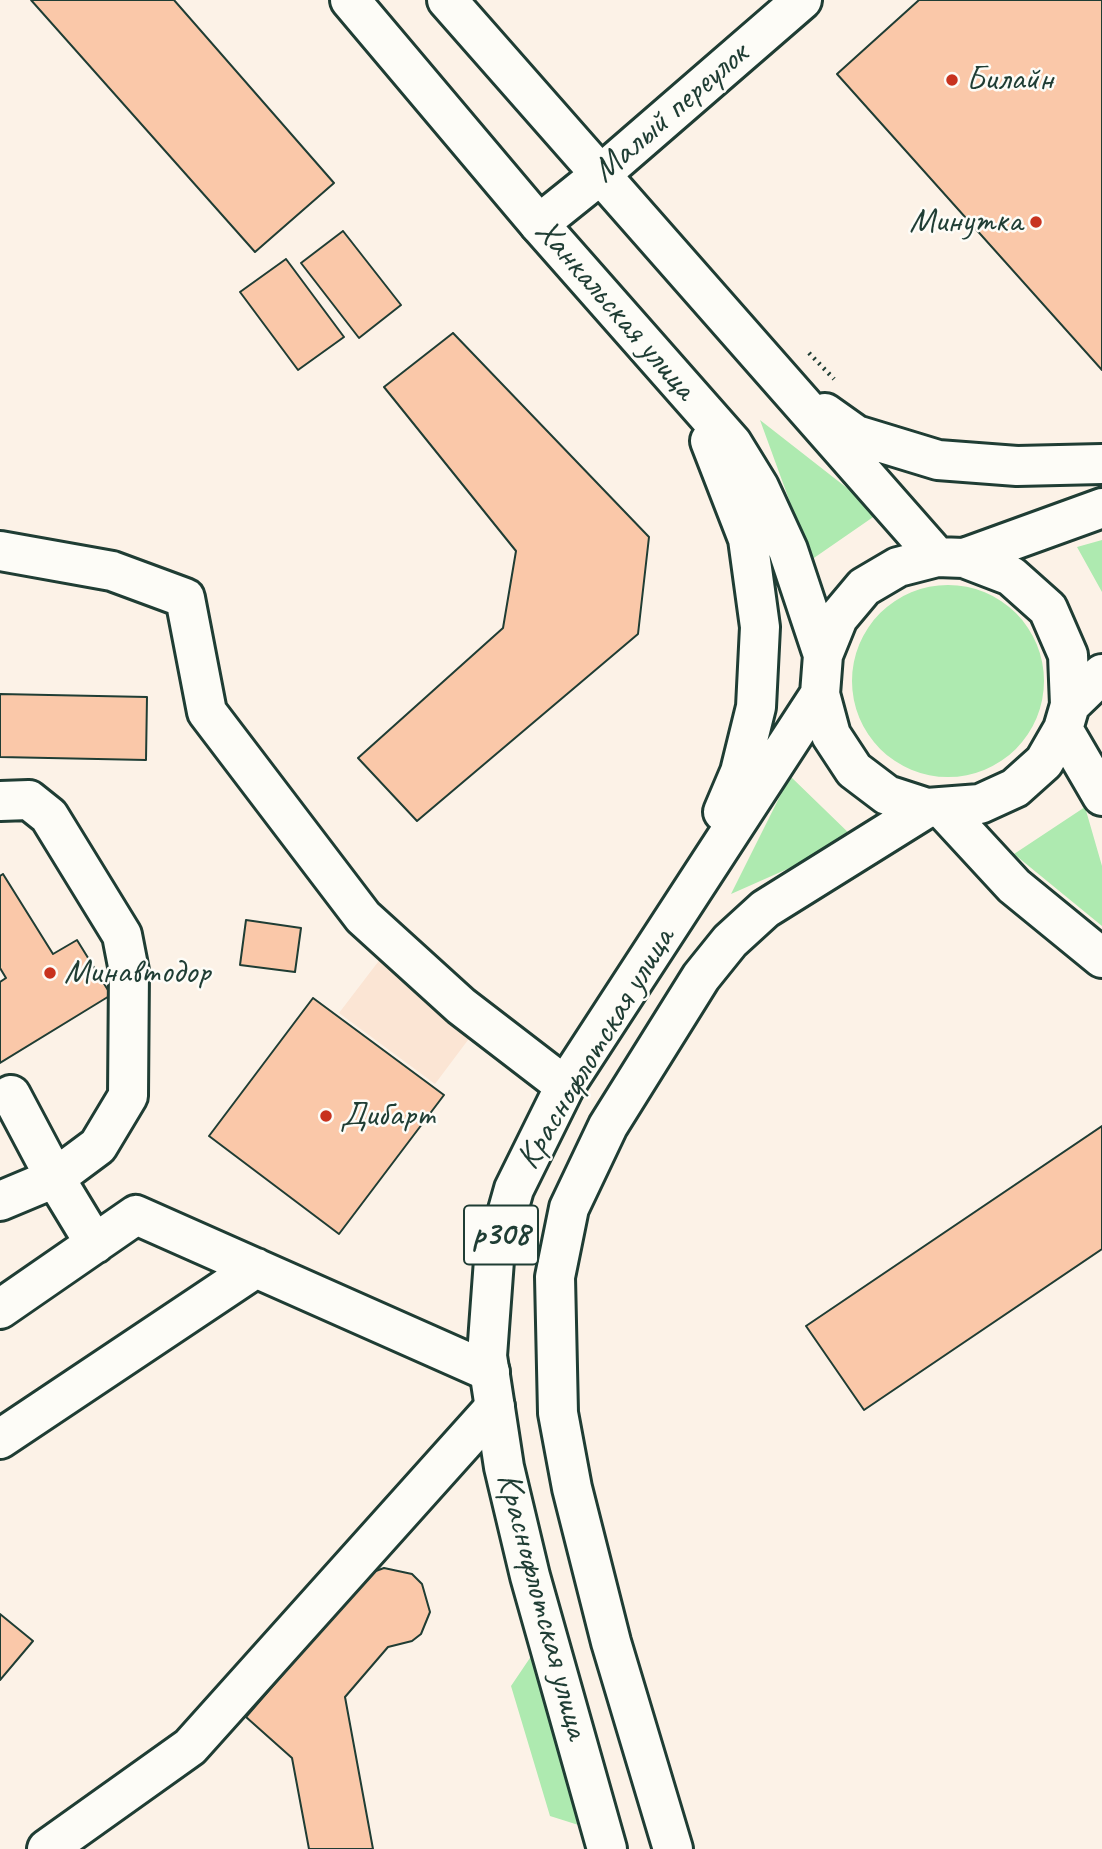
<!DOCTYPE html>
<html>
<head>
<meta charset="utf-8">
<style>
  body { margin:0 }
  canvas { display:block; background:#fcf2e7 }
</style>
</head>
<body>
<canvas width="1102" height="1849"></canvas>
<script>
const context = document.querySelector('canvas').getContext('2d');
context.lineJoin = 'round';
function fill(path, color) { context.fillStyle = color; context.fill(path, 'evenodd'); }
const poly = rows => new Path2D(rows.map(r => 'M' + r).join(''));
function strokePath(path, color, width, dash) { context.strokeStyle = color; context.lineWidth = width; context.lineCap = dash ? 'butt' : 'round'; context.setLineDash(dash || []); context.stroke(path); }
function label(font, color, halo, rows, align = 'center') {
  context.font = font + ' Caveat,sans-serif'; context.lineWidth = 5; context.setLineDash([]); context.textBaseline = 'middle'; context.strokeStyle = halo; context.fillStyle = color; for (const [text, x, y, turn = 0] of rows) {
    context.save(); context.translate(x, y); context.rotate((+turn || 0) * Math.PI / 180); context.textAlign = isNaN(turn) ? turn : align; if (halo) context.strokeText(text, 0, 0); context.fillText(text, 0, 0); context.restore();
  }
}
fill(poly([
  [381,958,477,1028,435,1084,339,1013]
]), '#fbe5d4');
fill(poly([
  [760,420,879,513,811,560],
  [1102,540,1102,592,1077,547],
  '852 681a96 96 0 1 1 192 0a96 96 0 1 1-192 0Z',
  [790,776,855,839,731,894],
  [1085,807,1102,866,1102,926,1014,854],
  [534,1652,588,1828,550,1816,511,1686]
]), '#aeeab0');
const building = poly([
  [31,0,174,0,334,183,255,252,31,0],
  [919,0,1102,0,1102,370,837,74,919,0],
  [343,231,401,305,359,338,301,263,343,231],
  [286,259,344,337,298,370,240,292,286,259],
  [453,333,649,537,638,634,417,821,358,758,503,628,516,551,384,387,453,333],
  [0,694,147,697,146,760,0,757,0,694],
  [3,874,53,954,77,940,111,995,0,1063,0,982,6,978,0,968,0,876,3,874],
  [246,920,301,928,295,972,240,965,246,920],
  [313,998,444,1095,339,1234,209,1136,313,998],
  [1102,1126,1102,1249,864,1410,806,1326,1102,1126],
  [384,1568,412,1574,422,1584,430,1612,421,1634,412,1641,388,1647,345,1697,373,1849,309,1849,292,1758,246,1717,364,1580,373,1572,384,1568],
  [0,1614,33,1641,0,1680,0,1614]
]);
fill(building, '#fac8a9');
strokePath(building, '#1f3d34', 2);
const minor = poly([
  [539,224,600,175,802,0],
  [0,551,112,571,185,598,207,712,363,917,461,1006,565,1086],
  [0,801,29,800,49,816,122,935,129,971,128,1096,98,1146,55,1178,0,1201],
  [11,1095,55,1178,95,1244],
  [0,1309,136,1215,490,1372],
  [0,1439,256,1268],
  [47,1849,190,1747,495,1407]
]);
const major = poly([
  [350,0,539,224,732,443,759,487,788,550,823,655],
  [447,0,937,557],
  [825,413,856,435,938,460,1017,466,1102,464],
  [710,441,748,539,760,627,756,707,740,772,723,812],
  [964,558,1102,508],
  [1070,705,1068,655,1048,609,1011,576,964,558,937,557,898,567,864,587,838,618,823,655,820,694,831,735,854,770,887,795,927,808,980,804,1015,788,1044,762,1063,729,1070,705,1102,674],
  [1063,729,1102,796],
  [942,808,1014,886,1102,958],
  [607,1849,530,1576,504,1467,487,1356,494,1260,514,1189,565,1086,820,694],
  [673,1849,611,1642,572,1488,558,1413,555,1277,569,1208,608,1126,701,977,730,941,765,909,927,808]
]);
strokePath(minor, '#1f3d34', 44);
strokePath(major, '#1f3d34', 44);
strokePath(poly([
  [809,353,834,379]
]), '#1f3d34', 4.5, [2, 5]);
strokePath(minor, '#fdfcf7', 38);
strokePath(major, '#fdfcf7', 38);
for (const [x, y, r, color] of [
  [952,80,7,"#c8321e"],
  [1036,222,7,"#c8321e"],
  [50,973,7,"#c8321e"],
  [326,1116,7,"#c8321e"]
]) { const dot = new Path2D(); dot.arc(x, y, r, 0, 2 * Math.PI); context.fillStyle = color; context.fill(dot); strokePath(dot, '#fdfcf7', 2.5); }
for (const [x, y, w] of [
  [501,1235,74]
]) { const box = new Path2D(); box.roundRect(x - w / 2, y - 29.5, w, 59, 5); context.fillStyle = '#fdfcf7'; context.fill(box); strokePath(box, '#1f3d34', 2); }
label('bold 33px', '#1f3d34', null, [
  ["p308",501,1235]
]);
label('35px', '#1f3d34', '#fdfcf7', [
  ["Билайн",966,80],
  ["Минутка",1022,222,"right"],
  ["Минавтодор",64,973],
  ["Дибарт",340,1116]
], 'left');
label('35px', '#1f3d34', '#fdfcf7', [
  ["Малый переулок",671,113,-41],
  ["Ханкальская улица",615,310,49],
  ["Краснофлотская улица",596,1049,-59],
  ["Краснофлотская улица",542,1606,75]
]);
</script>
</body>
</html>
